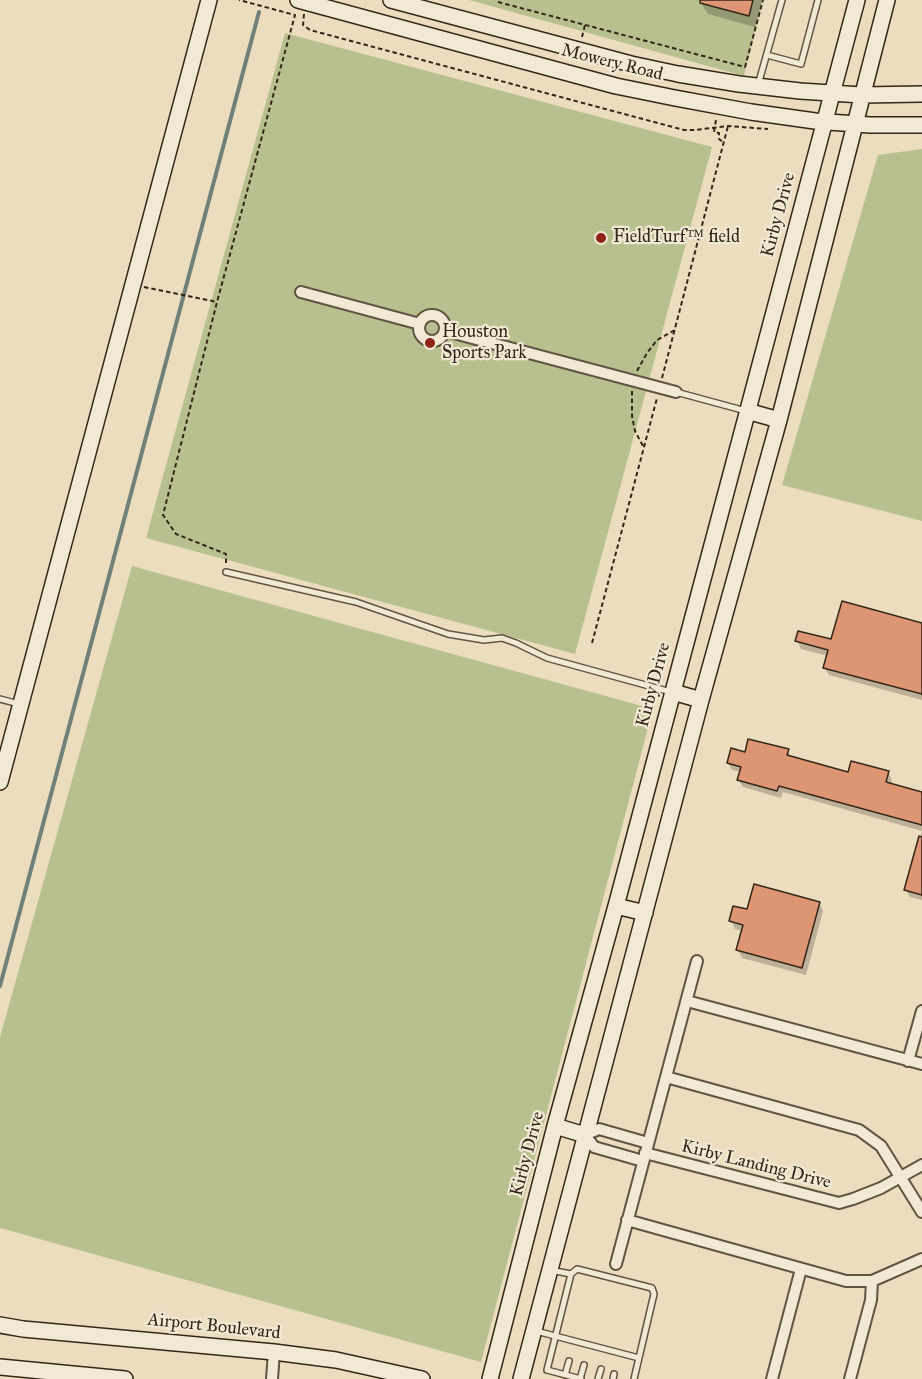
<!DOCTYPE html>
<html>
<head>
<meta charset="utf-8">
<style>
  body { margin:0 }
  canvas { display:block; background:#ebddbe }
</style>
</head>
<body>
<canvas width="922" height="1379"></canvas>
<script>
const context = document.querySelector('canvas').getContext('2d');
context.lineJoin = 'round';
function fill(path, color) { context.fillStyle = color; context.fill(path, 'evenodd'); }
const poly = rows => new Path2D(rows.map(r => 'M' + r).join(''));
function strokePath(path, color, width, dash) { context.strokeStyle = color; context.lineWidth = width; context.lineCap = dash ? 'butt' : 'round'; context.setLineDash(dash || []); context.stroke(path); }
function label(font, color, halo, rows, align = 'center') {
  context.font = font + ' "IM FELL Great Primer",serif'; context.lineWidth = 4.5; context.setLineDash([]); context.textBaseline = 'middle'; context.strokeStyle = halo; context.fillStyle = color; for (const [text, x, y, turn = 0] of rows) {
    context.save(); context.translate(x, y); context.rotate((+turn || 0) * Math.PI / 180); context.textAlign = isNaN(turn) ? turn : align; if (halo) context.strokeText(text, 0, 0); context.fillText(text, 0, 0); context.restore();
  }
}
fill(poly([
  [469,0,763,0,744,76],
  [285,33,712,147,575,654,146,538],
  [922,149,922,521,782,485,878,155],
  [132,566,653,709,481,1362,0,1228,0,1037]
]), '#b9c090');
fill(poly([
  [702,0,762,0,755,27,708,14,701,3],
  [922,624,922,700,829,675,825,668,828,656,801,649,797,641,832,641],
  [788,751,792,758,849,774,888,773,892,780,891,785,922,793,922,831,783,792,781,798,743,787,738,780,741,772,732,770,728,763,746,753],
  [922,831,922,900,910,897,906,890],
  [819,903,823,911,806,975,742,958,738,950,743,931,735,929,731,921,748,911]
]), '#0003');
strokePath(poly([
  [0,986,259,12]
]), '#718078', 4);
const building = poly([
  [700,0,753,0,749,16,700,3,700,0],
  [842,601,922,623,922,694,823,668,828,650,795,641,798,631,831,639,842,601],
  [748,739,789,749,787,755,848,772,851,761,889,771,886,782,922,792,922,825,779,786,777,791,737,780,741,767,727,763,731,748,745,752,748,739],
  [919,836,922,837,922,895,904,890,919,836],
  [754,884,820,902,802,968,736,950,743,925,729,921,733,906,747,909,754,884]
]);
fill(building, '#de9574');
strokePath(building, '#342718', 1.5);
const lane = poly([
  [767,55,801,64,818,0],
  [758,85,782,0],
  [676,392,746,411],
  [226,572,356,602,448,634,484,640,502,638,516,643,547,658,671,692],
  [0,699,19,704],
  [550,1270,571,1274,577,1269,652,1288,654,1294,634,1379],
  [571,1274,547,1370,581,1379],
  [536,1331,639,1358],
  [565,1375,569,1361],
  [580,1379,584,1365],
  [598,1379,601,1369],
  [613,1379,614,1374]
]);
const street = poly([
  [301,292,420,324],
  '419 328a13 13 0 1 1 26 0a13 13 0 1 1-26 0Z',
  [446,331,676,392],
  [687,1001,922,1064],
  [908,1061,922,1011],
  [666,1077,859,1130,881,1146,922,1212],
  [645,1153,839,1203,853,1199,881,1188,922,1165],
  [643,1161,594,1147,585,1135,599,1129,648,1143],
  [627,1220,846,1281,872,1281,922,1259],
  [616,1264,697,961],
  [272,1379,274,1352],
  [772,1379,801,1269],
  [850,1379,871,1300,872,1281]
]);
const secondary = poly([
  [298,0,616,86,675,98,751,112,815,121,870,125,922,125],
  [391,0,631,64,678,74,739,84,800,91,862,95,922,94],
  [747,411,779,420],
  [673,692,701,700],
  [0,782,209,0],
  [616,906,645,913],
  [555,1126,585,1135],
  [0,1325,23,1329,274,1352,336,1360,422,1379],
  [0,1367,125,1379],
  [490,1379,555,1126,616,906,857,0],
  [521,1379,701,700,779,420,887,0]
]);
strokePath(lane, '#625442', 8);
strokePath(street, '#625442', 14);
strokePath(secondary, '#342718', 18);
strokePath(poly([
  [498,2,745,67,763,0],
  [304,14,303,25,310,30,684,130,695,130,728,126,768,129],
  [582,37,585,25],
  [716,120,714,132,719,133,719,139,724,143],
  [144,287,217,302],
  [637,371,647,353,657,340,675,330],
  [662,378,728,126],
  [632,391,632,416,635,431,643,446],
  [226,563,226,554,176,534,163,515,217,302,295,15,239,0],
  [592,643,657,398]
]), '#342718', 2, [4.5, 3]);
strokePath(lane, '#f2e9d5', 5);
strokePath(street, '#f2e9d5', 10);
strokePath(secondary, '#f2e9d5', 15);
for (const [x, y, r, color] of [
  [601,238,6,"#8f2418"],
  [430,343,6,"#8f2418"]
]) { const dot = new Path2D(); dot.arc(x, y, r, 0, 2 * Math.PI); context.fillStyle = color; context.fill(dot); strokePath(dot, '#f2e9d5', 2); }
label('18px', '#342718', '#f2e9d5', [
  ["Mowery Road",612,63,14],
  ["Kirby Drive",779,215,-75],
  ["Kirby Drive",654,685,-75],
  ["Kirby Drive",528,1154,-75],
  ["Kirby Landing Drive",756,1165,14],
  ["Airport Boulevard",214,1327,6]
]);
label('18px', '#342718', '#f2e9d5', [
  ["FieldTurf™ field",613,238],
  ["Houston",442,333],
  ["Sports Park",442,354]
], 'left');
</script>
</body>
</html>
